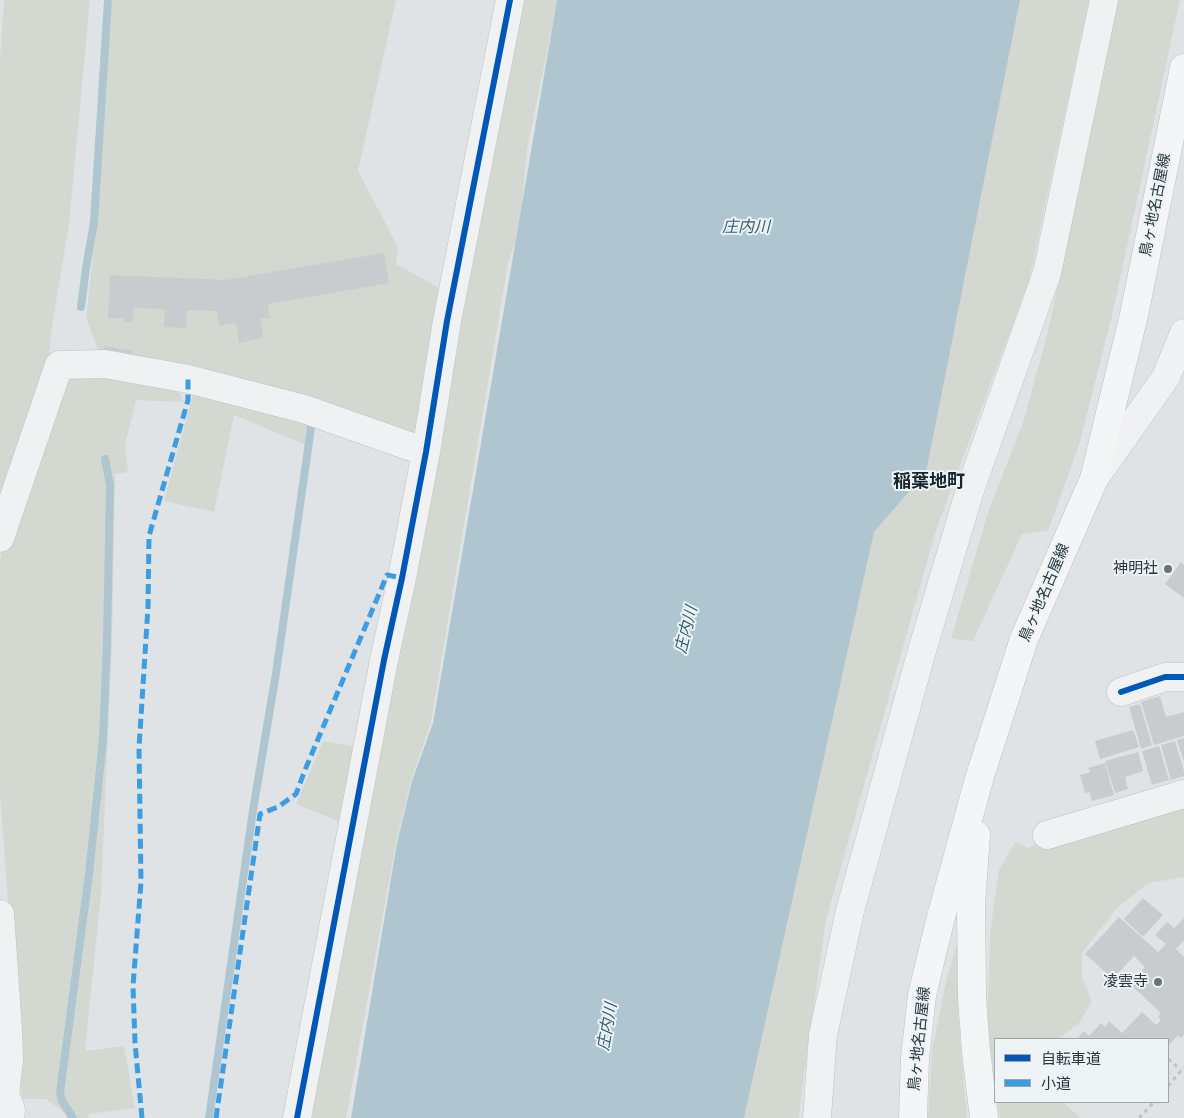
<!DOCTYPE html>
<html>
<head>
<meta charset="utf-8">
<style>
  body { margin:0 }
  #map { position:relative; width:1184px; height:1118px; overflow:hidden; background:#e0e3e6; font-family:"DM Sans","Noto Sans JP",sans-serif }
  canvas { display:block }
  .legend { position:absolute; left:994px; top:1038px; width:175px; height:65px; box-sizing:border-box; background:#eef3f5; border:1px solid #9fa7ac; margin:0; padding:6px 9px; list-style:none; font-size:15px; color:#28353e }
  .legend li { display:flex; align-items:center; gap:10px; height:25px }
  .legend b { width:25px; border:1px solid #9fa7ac }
</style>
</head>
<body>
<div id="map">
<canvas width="1184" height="1118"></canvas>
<ul class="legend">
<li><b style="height:6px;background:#0057b8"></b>自転車道</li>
<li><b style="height:6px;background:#3d9de3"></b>小道</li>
</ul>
</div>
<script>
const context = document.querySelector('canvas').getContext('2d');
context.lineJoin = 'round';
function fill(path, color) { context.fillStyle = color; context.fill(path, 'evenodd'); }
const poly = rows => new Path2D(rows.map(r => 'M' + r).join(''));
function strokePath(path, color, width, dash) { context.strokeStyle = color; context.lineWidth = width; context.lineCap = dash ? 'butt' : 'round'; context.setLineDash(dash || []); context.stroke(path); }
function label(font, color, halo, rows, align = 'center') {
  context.font = font + ' "DM Sans","Noto Sans JP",sans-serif'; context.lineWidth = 4; context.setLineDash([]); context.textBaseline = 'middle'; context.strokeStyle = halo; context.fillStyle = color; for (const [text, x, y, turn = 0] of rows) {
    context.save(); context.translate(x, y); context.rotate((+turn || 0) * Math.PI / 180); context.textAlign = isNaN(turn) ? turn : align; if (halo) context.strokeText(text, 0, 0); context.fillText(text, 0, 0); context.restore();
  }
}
fill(poly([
  [4,0,90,0,69,225,51,332,49,366,0,519,0,59],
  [112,0,396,0,358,171,398,247,396,264,446,292,422,438,310,404,306,445,234,415,214,512,164,501,198,376,101,358,86,318,97,221],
  [516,0,556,0,557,3,527,149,520,227,508,263,431,722,411,781,396,843,346,1118,304,1118,400,619,439,460,452,341],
  [1020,0,1089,0,1029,281,936,530,863,789,826,920,801,1097,799,1118,744,1118,874,532,926,471],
  [1118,0,1180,0,1112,316,1079,445,1048,531,1022,534,973,641,951,639,988,512,1024,420,1049,327],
  [88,371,170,385,181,395,183,402,136,400,125,445,128,472,115,474,112,646,101,894,85,1051,124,1046,135,1108,88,1114,89,1118,66,1118,65,1113,46,1099,22,1099,0,792,0,559,65,374],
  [323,741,360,748,347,825,296,804],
  [1184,802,1184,877,1149,883,1118,907,1082,953,1082,977,1092,1001,1080,1022,1058,1039,995,1039,995,1082,987,1026,990,933,999,870,1015,842,1027,848,1045,840],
  [959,936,958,1016,967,1118,928,1118,932,1050,945,986],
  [998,1102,1063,1102,1081,1118,1000,1118]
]), '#d3d9d1');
fill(poly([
  [557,0,1020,0,926,472,874,532,744,1118,351,1118,397,843,412,781,433,723]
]), '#afc6d0');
strokePath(poly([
  [81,307,86,268,94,222,108,0],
  [73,1118,62,1101,60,1093,89,874,103,739,107,641,110,485,105,459],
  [209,1118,253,810,276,673,312,421]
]), '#afc6d0', 8);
fill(poly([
  [384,253,389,283,268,304,270,318,260,319,263,338,239,343,236,323,219,326,217,311,187,310,186,328,164,327,165,309,133,308,133,322,123,322,123,318,108,318,110,275,225,280],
  [105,346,132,351,130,360,104,355],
  [1181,562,1184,565,1184,598,1165,584],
  [1160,696,1166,717,1184,712,1184,736,1154,745,1141,702],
  [1140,704,1152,745,1141,749,1129,707],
  [1133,730,1139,747,1100,759,1095,741],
  [1184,738,1184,762,1177,740],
  [1175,741,1184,771,1184,776,1171,780,1161,745],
  [1159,746,1169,780,1152,785,1142,751],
  [1138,752,1143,771,1125,777,1128,789,1115,793,1105,761],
  [1105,763,1114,795,1092,801,1089,792,1085,793,1080,775,1090,772,1088,768],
  [1143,898,1163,915,1143,937,1124,919],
  [1119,917,1158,952,1166,944,1155,935,1167,922,1174,928,1184,918,1184,940,1176,949,1184,957,1184,1035,1181,1038,1178,1035,1168,1046,1168,1039,1077,1039,1084,1031,1089,1036,1101,1023,1105,1027,1109,1021,1122,1033,1142,1012,1156,1025,1161,1020,1158,1017,1161,1013,1130,984,1145,967,1134,956,1113,979,1085,954]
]), '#c9ccce');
const minor = poly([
  [1094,479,1166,377,1184,333],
  [0,538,59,365,105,364,188,379,304,409,426,452],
  [1121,692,1165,677,1184,677],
  [1047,835,1184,794],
  [0,914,8,1030,9,1060,5,1094,11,1110,10,1118],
  [297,1118,384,660,402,578,426,452,447,321,510,0],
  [817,1118,823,1035,850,911,921,654,970,490,1047,273,1104,0]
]);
const major = poly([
  [976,835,971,904,972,997,976,1051,984,1118],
  [913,1118,915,1058,922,995,941,917,980,776,1024,639,1094,479,1134,315,1184,68]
]);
strokePath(minor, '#bfc1c4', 29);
strokePath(major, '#bdc0c3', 29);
strokePath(poly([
  [1168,1059,1181,1070],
  [1168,1086,1184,1067],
  [1139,1118,1154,1102]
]), '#bfc3c6', 3, [4, 4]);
strokePath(minor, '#f0f1f2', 28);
strokePath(major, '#f4f5f6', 28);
strokePath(poly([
  [142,1118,135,1043,133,986,141,882,139,748,148,607,149,536,188,400,188,379],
  [216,1118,260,814,278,807,296,794,305,770,387,575,402,578]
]), '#3d9de3', 5, [10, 5]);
strokePath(poly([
  [1121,692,1165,677,1184,677],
  [297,1118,384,660,402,578,426,452,447,321,510,0]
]), '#0057b8', 6);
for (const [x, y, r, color] of [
  [1168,569,5,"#687279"],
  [1158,982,5,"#687279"]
]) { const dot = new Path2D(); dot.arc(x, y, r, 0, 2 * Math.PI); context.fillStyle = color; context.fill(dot); strokePath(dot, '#eef3f5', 2); }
label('15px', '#28353e', '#eef3f5', [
  ["鳥ヶ地名古屋線",1156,205,-79],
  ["鳥ヶ地名古屋線",1045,593,-67],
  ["鳥ヶ地名古屋線",920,1039,-84]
]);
label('15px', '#28353e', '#eef3f5', [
  ["神明社",1158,569],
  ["凌雲寺",1148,982]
], 'right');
label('italic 16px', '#335d71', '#eef3f5', [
  ["庄内川",746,228],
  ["庄内川",687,630,-76],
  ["庄内川",608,1027,-80]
]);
label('bold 18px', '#1a262f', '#eef3f5', [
  ["稲葉地町",929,482]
]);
</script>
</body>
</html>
